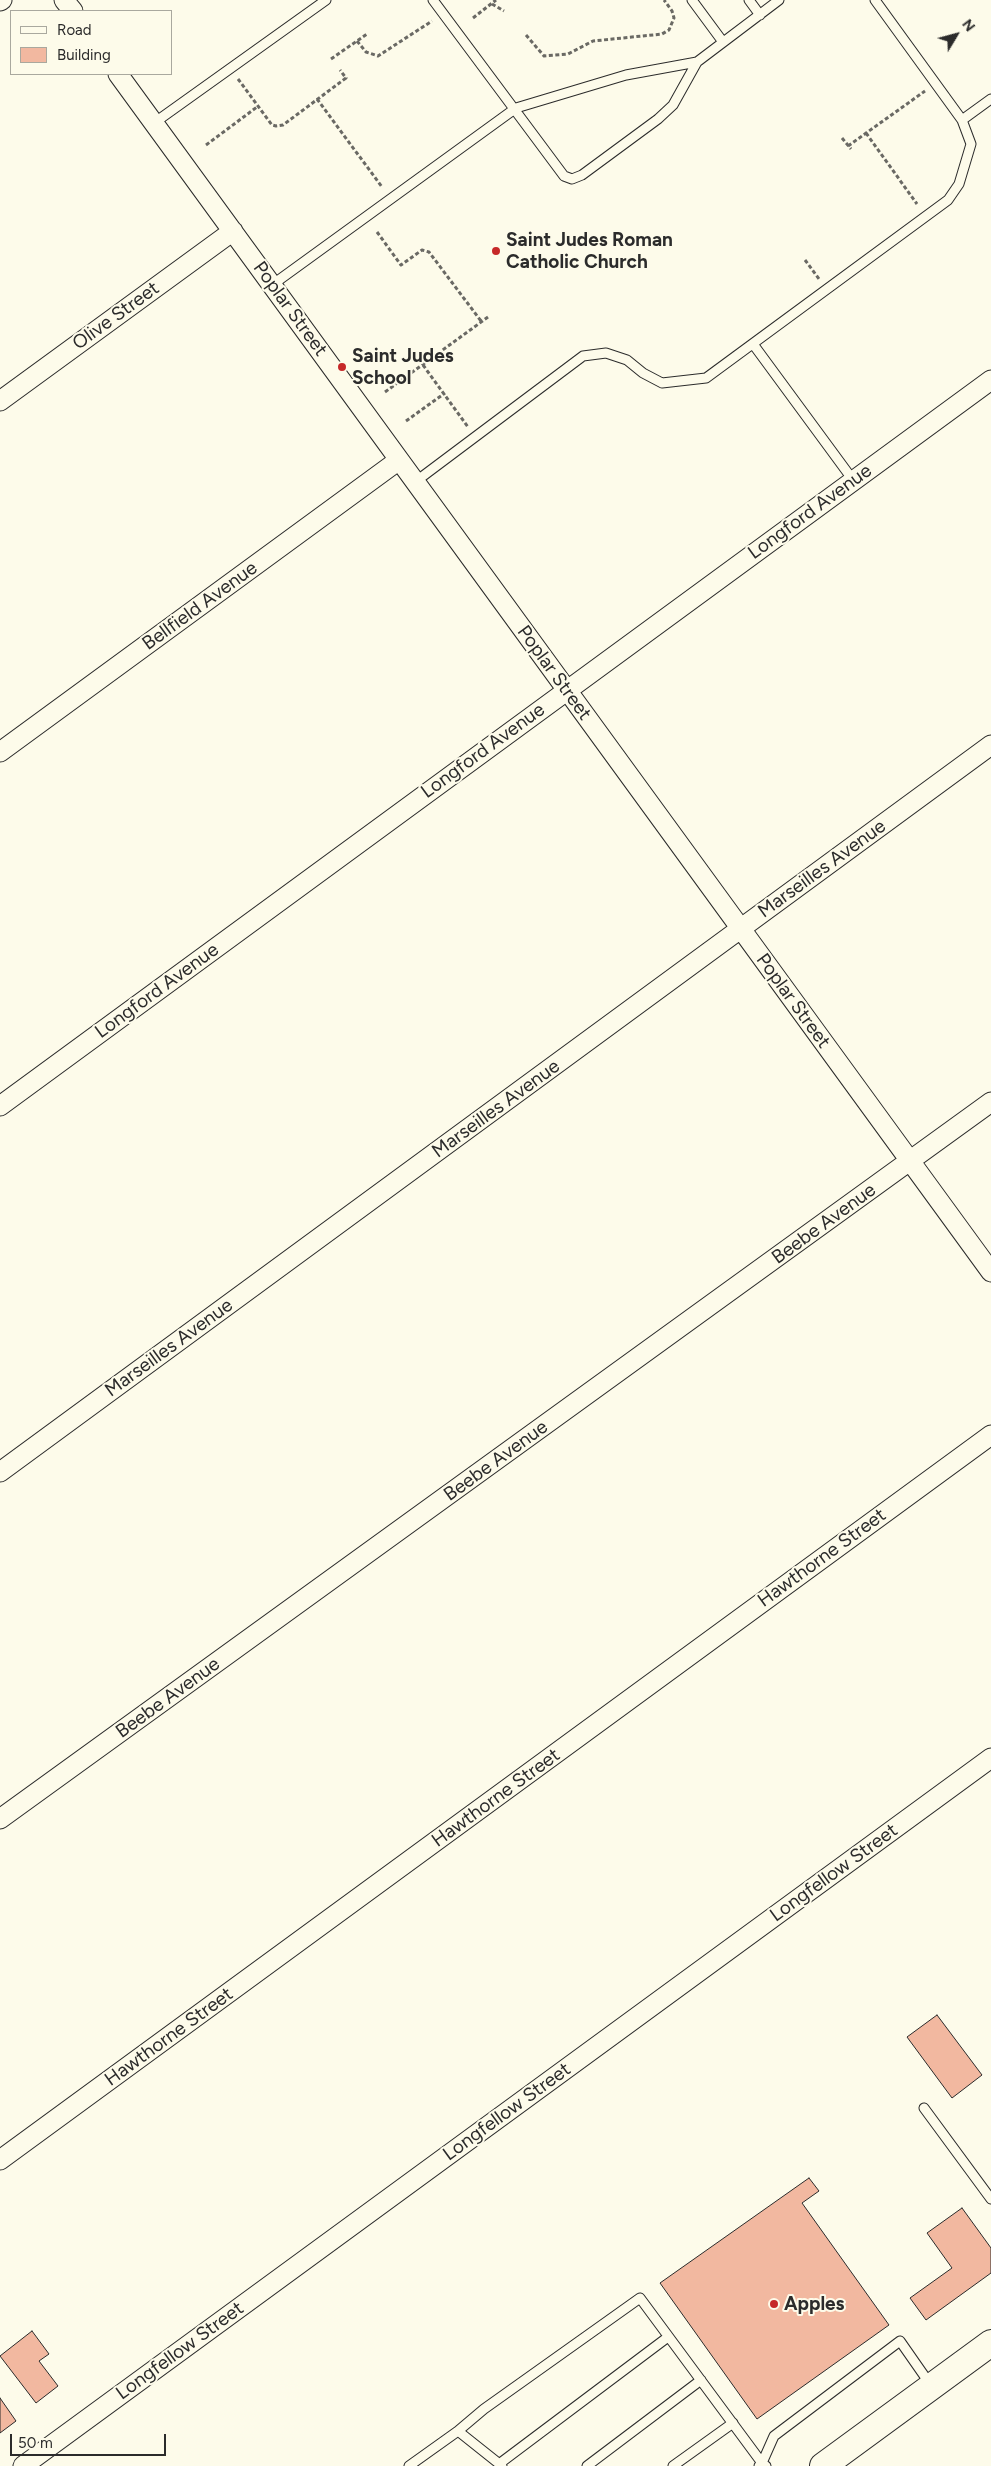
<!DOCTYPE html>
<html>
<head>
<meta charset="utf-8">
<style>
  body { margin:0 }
  #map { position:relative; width:991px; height:2466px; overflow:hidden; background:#fdfbea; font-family:Figtree,sans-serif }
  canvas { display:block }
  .legend { position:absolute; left:10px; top:10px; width:162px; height:65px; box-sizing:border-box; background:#fdfbea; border:1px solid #a9a89e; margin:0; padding:6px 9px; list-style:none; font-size:15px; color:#2b2b2b }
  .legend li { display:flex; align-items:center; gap:10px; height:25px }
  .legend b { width:25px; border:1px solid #a9a89e }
  .north { position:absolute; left:931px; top:10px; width:50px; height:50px; -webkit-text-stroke:4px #fdfbea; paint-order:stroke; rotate:53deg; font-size:14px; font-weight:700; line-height:20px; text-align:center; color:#2b2b2b }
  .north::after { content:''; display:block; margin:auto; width:18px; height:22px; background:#2b2b2b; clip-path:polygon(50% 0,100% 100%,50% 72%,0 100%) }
  .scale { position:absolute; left:10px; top:2434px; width:156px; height:22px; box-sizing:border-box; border:2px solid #2b2b2b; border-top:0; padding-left:6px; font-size:15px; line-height:18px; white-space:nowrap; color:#2b2b2b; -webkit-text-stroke:4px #fdfbea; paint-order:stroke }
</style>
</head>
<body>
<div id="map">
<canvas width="991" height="2466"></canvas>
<ul class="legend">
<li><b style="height:6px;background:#fdfbea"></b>Road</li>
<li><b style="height:14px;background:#f2b8a0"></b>Building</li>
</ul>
<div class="north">N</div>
<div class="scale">50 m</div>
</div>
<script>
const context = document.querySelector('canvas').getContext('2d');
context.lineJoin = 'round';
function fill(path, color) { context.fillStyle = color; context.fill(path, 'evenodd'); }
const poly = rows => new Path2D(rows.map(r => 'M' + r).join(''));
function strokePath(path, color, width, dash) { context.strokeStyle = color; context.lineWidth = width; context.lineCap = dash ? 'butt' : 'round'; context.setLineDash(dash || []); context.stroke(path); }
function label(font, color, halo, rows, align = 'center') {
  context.font = font + ' Figtree,sans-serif'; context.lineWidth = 4; context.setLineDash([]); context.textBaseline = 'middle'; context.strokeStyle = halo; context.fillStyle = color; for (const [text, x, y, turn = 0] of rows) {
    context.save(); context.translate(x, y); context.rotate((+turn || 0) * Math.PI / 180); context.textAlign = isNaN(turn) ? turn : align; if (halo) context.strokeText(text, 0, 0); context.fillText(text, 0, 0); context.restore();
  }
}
const building = poly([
  [937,2015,982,2075,952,2098,907,2037,937,2015],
  [809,2178,819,2191,802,2203,889,2325,757,2419,660,2283,809,2178],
  [962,2208,991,2248,991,2273,926,2320,910,2298,952,2268,927,2233,962,2208],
  [32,2331,49,2354,39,2361,58,2386,36,2403,0,2356,32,2331],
  [0,2398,16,2421,0,2433,0,2398]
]);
fill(building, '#f2b8a0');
strokePath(building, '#2b2b2b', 1);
const lane = poly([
  [433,0,564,176,572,179,582,175,658,119,673,105,697,62],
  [692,0,723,42],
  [749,0,760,15],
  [962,120,991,99],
  [154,123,326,0],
  [272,285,516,108,626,75,697,62,779,0],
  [753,344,853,480],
  [415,482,583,356,606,353,627,360,643,373,662,383,706,378,948,200,959,184,971,144,962,120,875,0],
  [924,2108,991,2199],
  [458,2431,484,2409,640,2298,762,2463,759,2466],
  [499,2464,668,2337],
  [409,2466,458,2431,502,2466],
  [587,2466,701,2380],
  [673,2466,733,2423],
  [766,2466,762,2463,774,2436,900,2341,930,2384]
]);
const street = poly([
  [64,0,73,11],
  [0,1,2,0],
  [118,74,991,1272],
  [0,401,233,231],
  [0,752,399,460],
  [0,1106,991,380],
  [0,1472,991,745],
  [0,1819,991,1102],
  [0,2160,991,1435],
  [23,2466,991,1758]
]);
const secondary = poly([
  [823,2466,991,2343]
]);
strokePath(lane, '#2b2b2b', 11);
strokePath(street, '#2b2b2b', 21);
strokePath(secondary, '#2b2b2b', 28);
strokePath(poly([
  [492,4,504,11],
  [473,18,496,0],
  [526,35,544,56,568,54,593,41,662,34,669,30,674,18,672,11,664,0],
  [357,41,366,52,378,56,432,21],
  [331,59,367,34],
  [238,79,272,125,276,126,283,125,346,78,340,70],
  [317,99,382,187],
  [866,133,917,204],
  [842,138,851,149],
  [206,145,257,107],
  [848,146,925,91],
  [377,232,401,265,422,250,429,252,481,321],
  [805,260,819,279],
  [423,365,468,427],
  [385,392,488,317],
  [406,421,445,393]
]), '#6a6964', 3, [4, 2.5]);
strokePath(lane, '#fdfbea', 9);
strokePath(street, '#fdfbea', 19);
strokePath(secondary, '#fdfbea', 26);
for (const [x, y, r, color] of [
  [496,251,5,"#c62828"],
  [342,367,5,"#c62828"],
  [774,2304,5,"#c62828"]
]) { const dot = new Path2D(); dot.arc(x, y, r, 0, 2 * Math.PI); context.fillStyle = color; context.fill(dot); strokePath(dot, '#fdfbea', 2); }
label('bold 19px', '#2b2b2b', '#fdfbea', [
  ["Saint Judes Roman",506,240],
  ["Catholic Church",506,262],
  ["Saint Judes",352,356],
  ["School",352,378],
  ["Apples",784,2304]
], 'left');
label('19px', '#2b2b2b', '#fdfbea', [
  ["Poplar Street",290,309,54],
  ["Olive Street",116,316,-36],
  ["Longford Avenue",810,512,-36],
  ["Bellfield Avenue",200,606,-36],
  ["Poplar Street",554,673,54],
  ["Longford Avenue",483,751,-36],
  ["Marseilles Avenue",822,869,-36],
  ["Longford Avenue",157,991,-36],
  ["Poplar Street",793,1001,54],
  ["Marseilles Avenue",496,1109,-36],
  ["Beebe Avenue",824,1224,-36],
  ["Marseilles Avenue",169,1348,-36],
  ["Beebe Avenue",496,1461,-36],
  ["Hawthorne Street",822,1558,-36],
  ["Beebe Avenue",168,1698,-36],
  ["Hawthorne Street",496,1798,-36],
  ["Longfellow Street",834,1873,-36],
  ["Hawthorne Street",169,2037,-36],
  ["Longfellow Street",507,2112,-36],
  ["Longfellow Street",180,2351,-36]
]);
</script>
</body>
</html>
